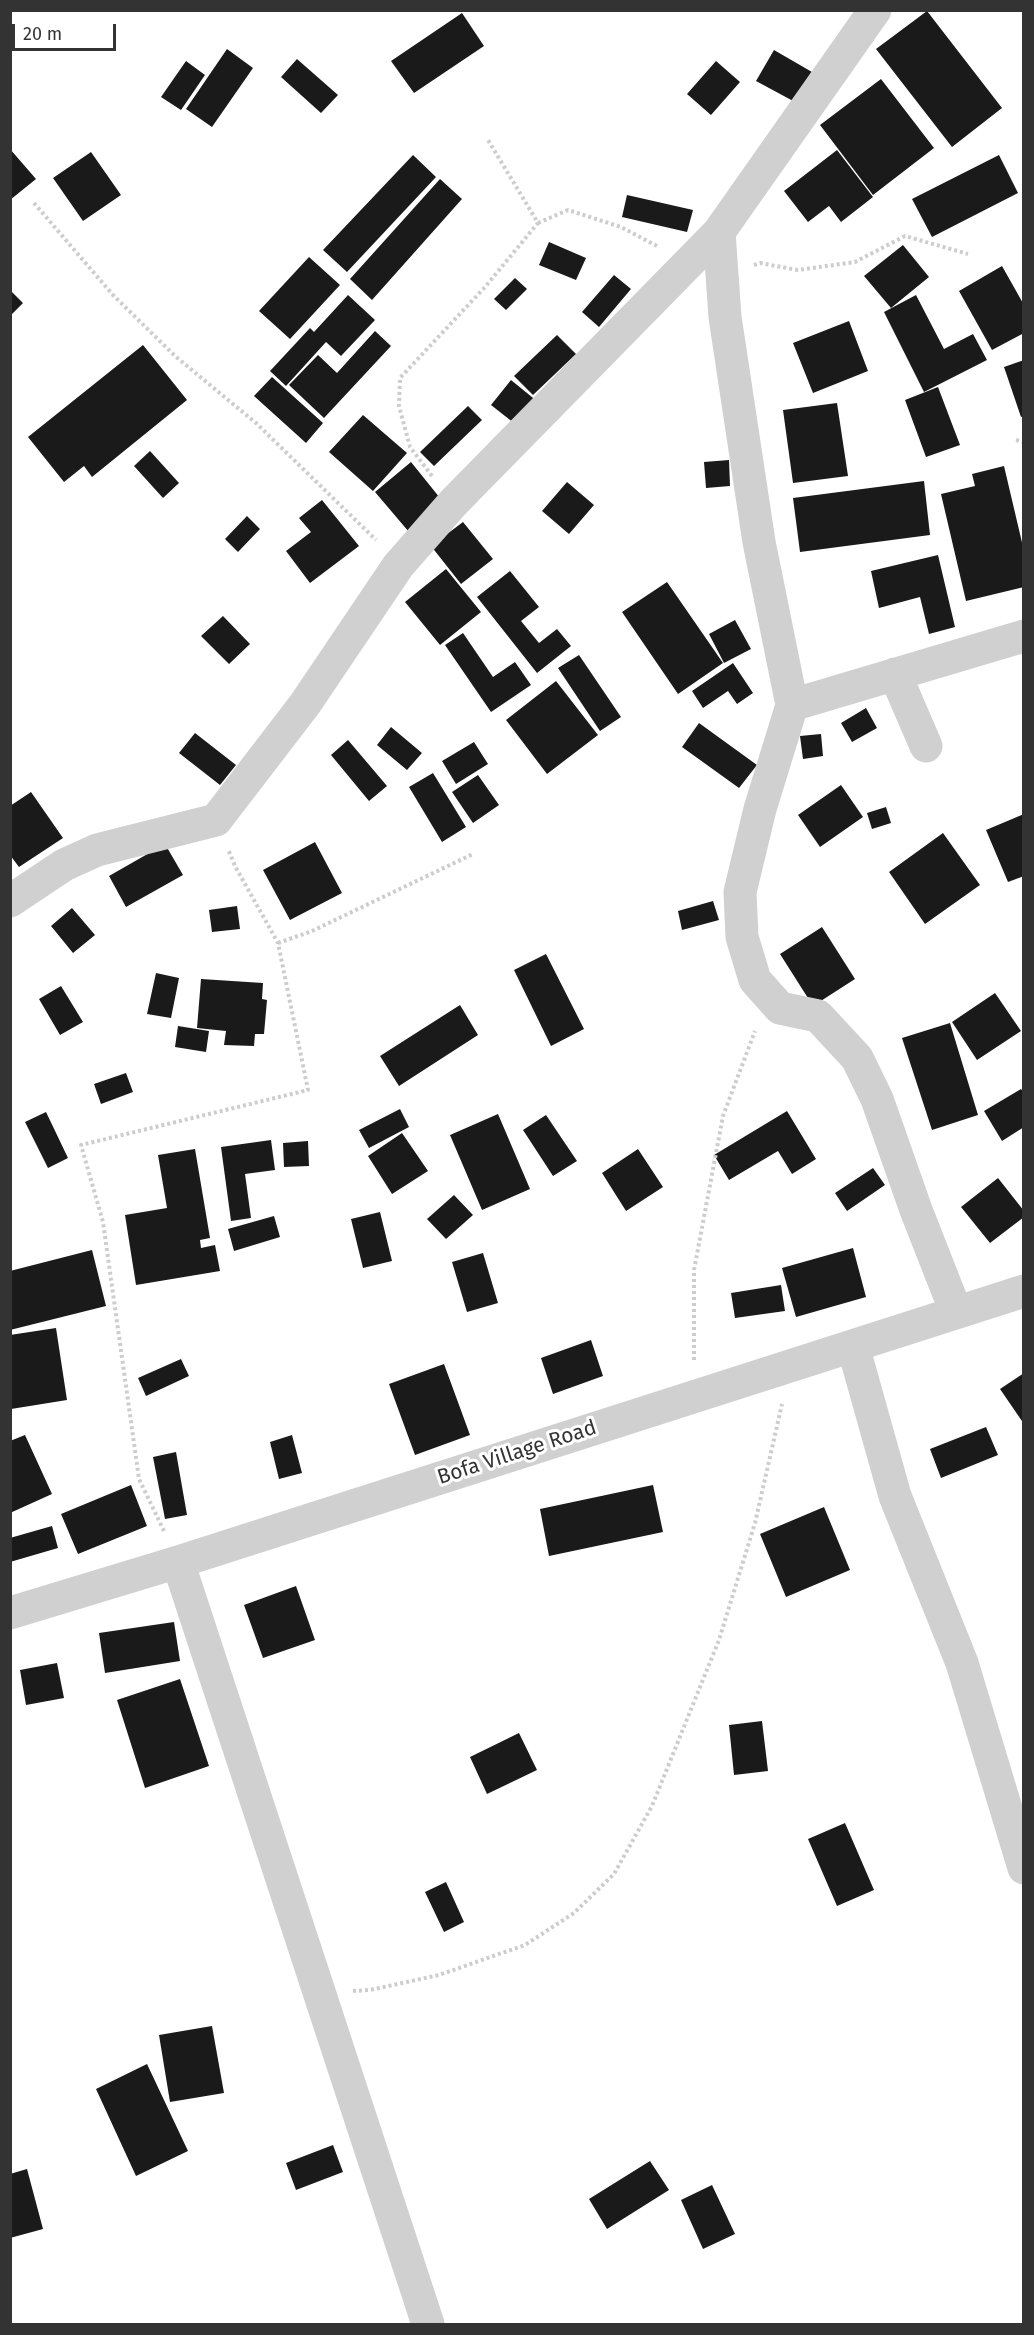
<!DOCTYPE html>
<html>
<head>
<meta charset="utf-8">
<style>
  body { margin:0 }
  #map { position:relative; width:1034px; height:2335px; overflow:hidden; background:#fff; font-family:"Fira Sans",sans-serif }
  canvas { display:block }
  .frame { position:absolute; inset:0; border:12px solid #333; pointer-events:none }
  .scale { position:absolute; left:12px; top:24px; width:104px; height:27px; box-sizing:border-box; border:3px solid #333; border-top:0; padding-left:8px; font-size:18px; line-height:21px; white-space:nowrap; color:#333; -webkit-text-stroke:4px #fff; paint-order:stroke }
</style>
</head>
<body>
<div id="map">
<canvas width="1034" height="2335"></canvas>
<div class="frame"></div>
<div class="scale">20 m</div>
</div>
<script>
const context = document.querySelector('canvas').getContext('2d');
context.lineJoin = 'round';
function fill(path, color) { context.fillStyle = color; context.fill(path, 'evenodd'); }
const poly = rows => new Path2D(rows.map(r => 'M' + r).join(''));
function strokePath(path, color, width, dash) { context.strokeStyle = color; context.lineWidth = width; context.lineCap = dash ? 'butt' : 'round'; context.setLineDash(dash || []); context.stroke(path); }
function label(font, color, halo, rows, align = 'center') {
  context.font = font + ' "Fira Sans",sans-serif'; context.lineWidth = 6; context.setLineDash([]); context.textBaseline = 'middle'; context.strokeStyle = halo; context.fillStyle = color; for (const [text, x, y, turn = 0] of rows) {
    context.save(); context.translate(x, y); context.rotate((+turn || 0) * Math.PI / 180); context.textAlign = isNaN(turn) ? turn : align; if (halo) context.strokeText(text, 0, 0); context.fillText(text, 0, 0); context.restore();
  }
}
fill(poly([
  [927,11,1002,108,952,147,876,49],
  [462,13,484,46,414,93,391,61],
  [227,49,253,68,212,127,186,109],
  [774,50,812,72,795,102,756,81],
  [297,59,338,95,321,113,281,77],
  [186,61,205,75,181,110,161,97],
  [716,61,740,82,711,115,687,94],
  [881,79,934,148,873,195,820,125],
  [10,149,36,179,10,200],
  [837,150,873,197,841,222,829,206,808,222,784,191],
  [91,152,121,195,83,221,53,178],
  [413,155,436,177,347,272,323,250],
  [999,155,1018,193,932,237,912,199],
  [440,179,462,199,372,300,350,279],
  [627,195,693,210,687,232,622,217],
  [549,242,586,258,576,280,539,265],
  [903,245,929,277,891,308,864,276],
  [309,257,340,285,290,339,259,311],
  [1002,266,1024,305,1024,333,992,350,959,291],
  [614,275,631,289,599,327,582,312],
  [515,278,527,289,506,310,494,299],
  [10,290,23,303,10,316],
  [348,295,375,320,341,356,326,342,286,386,270,371,310,328,314,332],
  [916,295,944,349,973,334,987,360,924,392,884,312],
  [849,321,868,371,813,393,793,343],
  [375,331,391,346,324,418,289,385,318,355,337,373],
  [557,335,576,354,533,395,514,376],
  [143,345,187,400,92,477,84,466,64,482,28,437],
  [1024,360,1024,416,1021,417,1004,367],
  [272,377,323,423,306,443,254,396],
  [511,380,538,402,519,427,491,405],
  [938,387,960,445,926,457,905,400],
  [837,403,848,476,793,483,783,410],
  [468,406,482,420,434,466,420,452],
  [363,415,407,453,373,491,329,452],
  [150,451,179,483,163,498,134,466],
  [729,460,730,486,706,488,704,462],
  [411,462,444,503,409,532,375,492],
  [1004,466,1024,551,1024,587,966,601,941,494,975,486,972,474],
  [924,481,930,535,800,552,793,498],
  [567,482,594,505,569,534,542,511],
  [322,500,359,546,310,583,286,551,311,532,299,518],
  [247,516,260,529,238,552,225,539],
  [463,522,493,559,461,584,431,546],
  [938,555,955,627,929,634,920,597,879,608,871,571],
  [446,569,481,612,440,645,405,602],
  [510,571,539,607,521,621,539,643,557,629,571,646,537,673,477,597],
  [667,582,723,663,678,694,622,612],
  [223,616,250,644,229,664,201,636],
  [735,620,751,649,724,663,709,634],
  [463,633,493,677,515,662,531,685,491,712,445,645],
  [579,655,621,717,600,731,558,668],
  [733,663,753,693,737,704,728,691,703,708,692,691],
  [556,681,598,735,547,774,506,720],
  [866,708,877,728,852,742,841,723],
  [699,723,757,765,739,788,682,747],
  [391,727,422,753,407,770,377,745],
  [195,733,236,765,220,785,179,753],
  [821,734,823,756,803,759,800,736],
  [348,740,387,786,369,801,331,755],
  [474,742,488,764,456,784,442,761],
  [433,773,466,827,442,842,409,787],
  [478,775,499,805,473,823,452,792],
  [841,785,863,817,820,847,798,815],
  [31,792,63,838,19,867,10,855,10,806],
  [886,807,891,823,872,829,867,813],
  [1024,814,1024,876,1008,882,986,830],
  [943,833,980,885,925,924,889,872],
  [315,842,342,893,290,920,263,870],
  [165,844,183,875,126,907,109,876],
  [713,901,719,920,682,930,678,911],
  [237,906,240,929,212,932,209,910],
  [72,908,95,935,73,953,51,926],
  [822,927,855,979,813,1006,780,954],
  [546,954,584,1029,551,1046,514,970],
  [156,973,179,978,171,1018,147,1014],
  [201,979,263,983,262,999,267,1000,264,1034,255,1034,254,1046,224,1045,226,1031,197,1028],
  [61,986,83,1022,60,1035,39,999],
  [995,993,1021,1031,977,1060,952,1022],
  [460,1005,478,1035,399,1086,380,1056],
  [950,1023,978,1115,932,1130,902,1038],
  [178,1026,209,1031,206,1052,175,1047],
  [126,1073,133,1092,101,1104,94,1084],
  [1021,1089,1024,1093,1024,1127,1002,1141,984,1111],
  [400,1109,409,1127,369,1148,359,1130],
  [787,1111,816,1159,792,1174,778,1151,729,1180,714,1155],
  [46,1112,68,1158,48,1168,25,1122],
  [498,1114,530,1189,482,1210,450,1135],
  [546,1115,577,1161,553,1176,523,1130],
  [402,1133,428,1171,392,1194,368,1156],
  [271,1140,275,1170,245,1174,251,1218,231,1221,221,1147],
  [308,1141,309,1166,284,1167,283,1143],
  [195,1149,210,1238,200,1240,201,1248,215,1245,220,1271,136,1285,125,1215,167,1208,158,1155],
  [638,1149,663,1187,626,1211,602,1173],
  [873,1168,885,1185,847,1211,835,1193],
  [998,1178,1024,1211,1024,1217,990,1243,961,1207],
  [454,1195,473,1215,446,1239,427,1219],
  [380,1212,392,1261,363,1268,351,1219],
  [274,1216,280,1237,234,1251,228,1229],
  [853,1248,866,1297,796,1317,782,1268],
  [92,1250,106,1306,10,1330,10,1271],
  [483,1253,498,1303,467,1312,452,1262],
  [781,1285,785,1311,735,1318,731,1293],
  [56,1328,67,1400,11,1409,10,1335],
  [591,1340,603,1376,553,1394,541,1358],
  [181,1359,189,1376,146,1396,138,1378],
  [444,1364,470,1435,415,1455,389,1384],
  [1024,1373,1024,1424,1000,1389],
  [986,1427,998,1455,941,1478,930,1449],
  [25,1435,52,1494,10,1513,10,1441],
  [292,1435,302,1473,279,1479,270,1442],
  [176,1452,187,1515,165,1519,153,1457],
  [131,1485,147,1526,78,1554,61,1514],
  [653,1485,663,1532,549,1556,540,1509],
  [824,1507,850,1570,786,1597,760,1534],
  [52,1526,58,1548,10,1562,10,1538],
  [296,1586,315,1640,263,1658,244,1605],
  [174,1622,180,1661,105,1673,99,1633],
  [57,1663,64,1698,26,1705,20,1670],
  [180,1679,209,1766,145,1788,117,1700],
  [762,1721,768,1771,734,1775,729,1725],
  [519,1733,537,1770,487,1794,470,1757],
  [845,1823,874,1890,837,1906,808,1839],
  [446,1882,464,1922,444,1932,425,1892],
  [212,2026,224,2093,170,2102,159,2035],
  [147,2064,188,2151,136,2176,96,2089],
  [333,2145,343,2172,296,2190,286,2163],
  [650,2161,669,2190,607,2229,589,2199],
  [27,2169,43,2229,10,2238,10,2174],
  [712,2185,735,2234,703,2249,681,2200]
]), '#1a1a1a');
strokePath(poly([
  [34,203,113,295,175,356,256,423,376,540],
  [538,223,568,210,621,227,657,246],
  [754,265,760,263,798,270,855,262,905,236,968,254],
  [1016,440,1024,442],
  [432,476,410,447,399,406,400,378,485,287,538,223,488,140],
  [278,943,312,931,473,854],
  [694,1360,694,1270,723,1116,755,1031],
  [164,1531,139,1479,103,1222,81,1145,308,1090,278,943,235,866,228,849],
  [353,1991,370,1990,439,1975,525,1945,574,1913,614,1874,652,1806,719,1640,755,1523,782,1404]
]), '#cdcdcd', 4, [3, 3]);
strokePath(poly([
  [719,232,725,317,759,542,792,705,760,809,740,892,742,937,755,980,780,1008,818,1016,857,1058,877,1099,916,1210,956,1312],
  [895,674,926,746],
  [792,705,1024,636],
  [10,901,64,865,97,850,216,820,305,704,398,566,453,503,719,232,875,10],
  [853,1346,895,1496,962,1663,1024,1868],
  [178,1562,428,2324],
  [10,1613,178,1562,1024,1291]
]), '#d0d0d0', 33);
label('21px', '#333', '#fff', [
  ["Bofa Village Road",517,1453,-18]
]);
</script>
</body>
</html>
